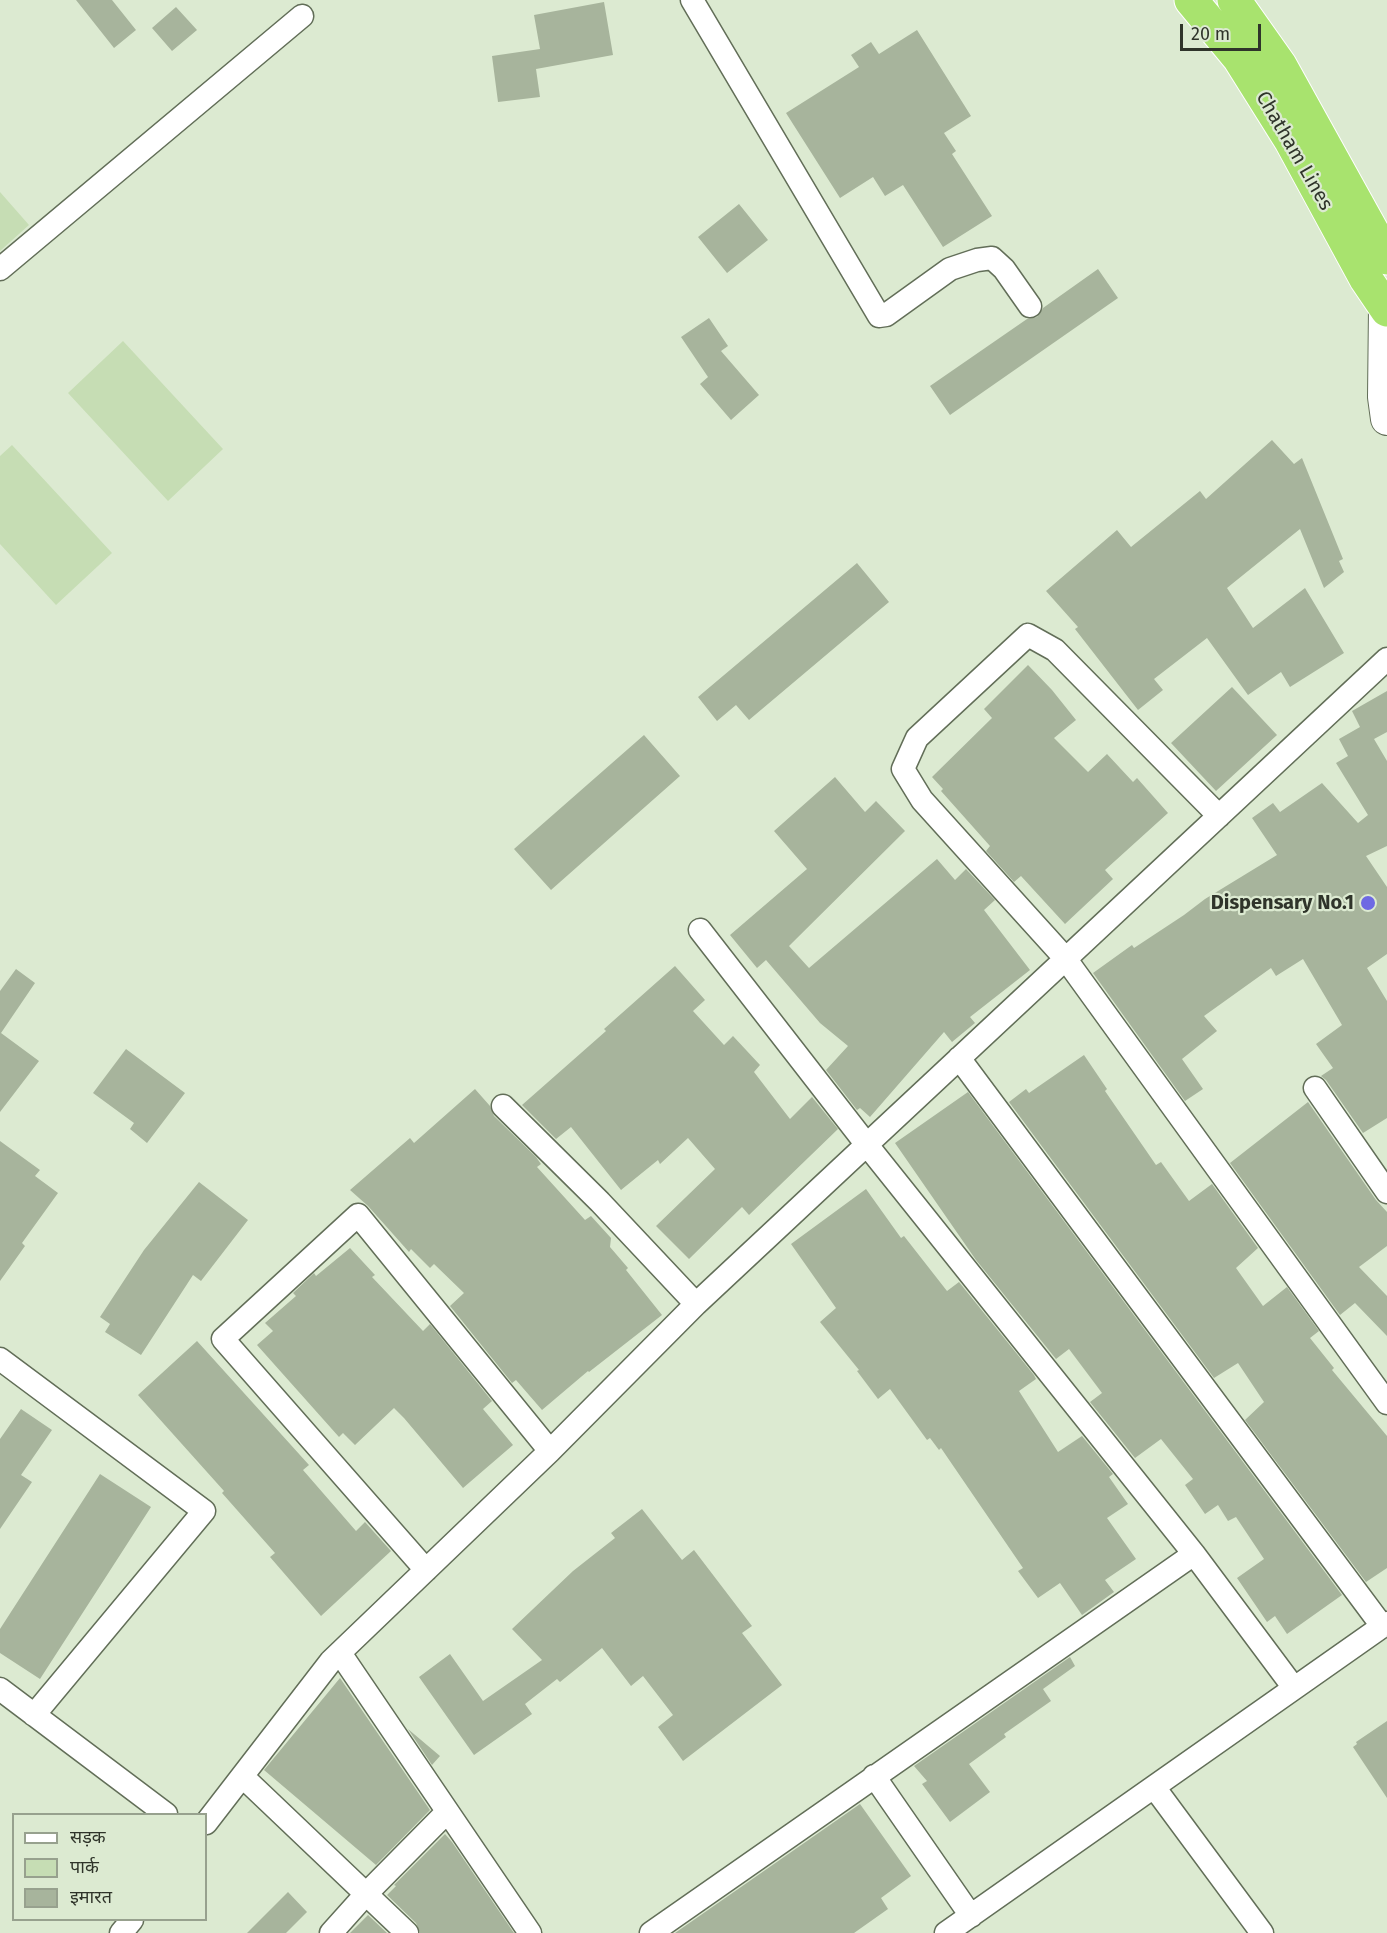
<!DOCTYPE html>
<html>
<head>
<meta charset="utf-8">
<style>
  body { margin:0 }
  #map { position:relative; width:1387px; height:1933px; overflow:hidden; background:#dcead1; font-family:"Fira Sans","Noto Sans Devanagari",sans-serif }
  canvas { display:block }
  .legend { position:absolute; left:12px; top:1813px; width:195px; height:108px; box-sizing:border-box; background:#dcead1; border:2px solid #97a18e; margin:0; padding:8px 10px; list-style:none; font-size:18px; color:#2f342a }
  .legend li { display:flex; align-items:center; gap:12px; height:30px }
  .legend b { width:30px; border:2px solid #97a18e }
  .scale { position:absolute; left:1180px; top:24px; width:81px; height:27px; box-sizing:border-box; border:3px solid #2f342a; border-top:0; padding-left:8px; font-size:18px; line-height:21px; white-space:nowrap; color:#2f342a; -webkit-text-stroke:4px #dcead1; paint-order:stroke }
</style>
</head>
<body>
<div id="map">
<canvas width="1387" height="1933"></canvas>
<ul class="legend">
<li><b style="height:8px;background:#fff"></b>सड़क</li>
<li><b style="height:16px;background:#c6ddb4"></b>पार्क</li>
<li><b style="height:16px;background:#a7b49c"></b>इमारत</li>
</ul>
<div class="scale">20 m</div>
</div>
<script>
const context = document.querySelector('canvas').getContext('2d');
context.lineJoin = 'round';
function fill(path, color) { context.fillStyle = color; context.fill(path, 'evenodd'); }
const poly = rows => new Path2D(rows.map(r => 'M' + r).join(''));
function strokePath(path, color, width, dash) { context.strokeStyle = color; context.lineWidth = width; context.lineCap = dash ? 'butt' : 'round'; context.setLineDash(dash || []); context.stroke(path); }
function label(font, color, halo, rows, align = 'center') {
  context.font = font + ' "Fira Sans",sans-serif'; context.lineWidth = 4.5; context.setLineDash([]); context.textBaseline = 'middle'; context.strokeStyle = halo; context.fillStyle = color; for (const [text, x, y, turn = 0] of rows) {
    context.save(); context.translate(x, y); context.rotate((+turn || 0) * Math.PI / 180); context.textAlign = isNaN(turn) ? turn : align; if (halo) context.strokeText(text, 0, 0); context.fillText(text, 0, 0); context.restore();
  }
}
fill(poly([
  [0,192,29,225,0,251],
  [123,341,223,449,168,501,68,393],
  [12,445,112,553,56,605,0,544,0,456]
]), '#c6ddb4');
fill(poly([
  [76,0,112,0,136,30,114,48],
  [604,2,613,55,536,69,540,97,498,102,492,56,540,49,534,15],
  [176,7,197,30,172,51,152,28],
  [917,30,971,116,944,133,956,151,952,154,992,216,943,247,903,185,885,196,873,177,840,198,786,113,859,67,851,55,871,42,879,54],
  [739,204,768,240,727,273,698,237],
  [1098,269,1118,298,950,415,930,386,1027,319,1037,317,1043,308],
  [709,318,728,346,721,351,759,395,731,420,700,384,708,377,681,337],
  [1272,440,1294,464,1302,458,1343,559,1339,561,1344,572,1324,588,1300,529,1227,588,1253,628,1305,588,1344,653,1290,687,1281,672,1248,695,1207,638,1154,679,1163,690,1138,710,1075,629,1078,627,1046,591,1117,530,1131,547,1200,491,1206,499],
  [857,563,889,602,749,720,736,705,717,721,698,697],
  [1028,665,1052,690,1076,720,1054,738,1088,772,1107,754,1133,782,1137,778,1168,813,1105,870,1113,879,1065,924,1021,876,1014,882,986,851,990,846,941,791,943,789,932,777,992,718,984,709],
  [1232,687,1277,735,1216,791,1171,743],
  [1387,691,1387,732,1374,739,1387,761,1387,846,1366,856,1387,887,1387,954,1367,968,1387,1001,1387,1118,1363,1133,1326,1080,1321,1076,1333,1068,1316,1044,1342,1025,1303,959,1276,976,1271,968,1204,1016,1217,1031,1182,1059,1203,1089,1185,1101,1093,973,1132,945,1134,948,1184,915,1205,899,1277,855,1252,818,1273,803,1280,812,1322,783,1358,823,1368,815,1336,763,1348,756,1339,739,1360,727,1352,711],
  [644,735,680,776,551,890,514,849],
  [835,777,865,812,876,801,905,831,789,946,809,968,937,859,955,880,966,869,995,900,984,910,1030,970,970,1017,975,1023,952,1042,944,1032,870,1117,860,1108,857,1110,826,1070,848,1046,820,1023,766,960,757,968,730,935,807,869,774,831],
  [675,966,705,1000,693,1011,724,1045,733,1036,760,1065,754,1072,790,1119,812,1097,838,1129,749,1215,742,1207,689,1259,656,1226,715,1169,688,1138,660,1164,658,1160,621,1190,571,1127,556,1139,522,1105,606,1031,604,1029],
  [16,969,35,983,1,1033,39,1061,0,1112,0,991],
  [126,1049,185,1093,147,1143,130,1129,134,1123,93,1093],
  [1084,1055,1107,1089,1105,1091,1156,1165,1161,1162,1189,1201,1212,1184,1258,1248,1236,1268,1263,1306,1287,1287,1319,1331,1310,1338,1334,1368,1332,1370,1387,1436,1387,1568,1366,1582,1245,1420,1264,1402,1238,1363,1214,1378,1009,1102,1026,1089,1029,1093],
  [475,1089,490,1106,494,1116,536,1157,541,1164,537,1167,585,1220,591,1216,611,1238,610,1247,628,1268,626,1270,662,1315,589,1372,588,1371,542,1410,516,1380,512,1383,450,1306,464,1293,434,1264,430,1268,411,1249,409,1252,368,1206,350,1190,410,1138,414,1143],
  [968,1092,1342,1595,1287,1634,1275,1616,1267,1622,1237,1578,1264,1559,1236,1517,1228,1521,1218,1505,1205,1514,1185,1485,1193,1479,1161,1439,1135,1458,1090,1402,1102,1393,1069,1349,1056,1359,976,1260,895,1143],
  [1308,1102,1376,1200,1387,1212,1387,1246,1359,1267,1387,1296,1387,1336,1355,1303,1340,1315,1230,1163],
  [0,1141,40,1170,35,1176,58,1193,22,1243,25,1246,0,1281],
  [199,1182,248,1220,201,1281,193,1275,141,1355,105,1332,110,1324,100,1317,144,1250],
  [866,1189,901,1238,904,1236,947,1291,959,1282,1034,1375,1036,1379,1019,1391,1058,1452,1082,1436,1113,1474,1109,1477,1128,1504,1107,1518,1136,1559,1105,1580,1114,1592,1082,1615,1060,1583,1038,1598,1018,1571,1023,1568,941,1448,939,1450,930,1438,927,1440,890,1389,878,1399,857,1371,859,1370,820,1322,836,1308,791,1244],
  [350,1248,375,1275,372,1277,423,1331,430,1324,492,1401,483,1409,513,1445,463,1488,404,1418,394,1408,355,1445,343,1433,339,1437,257,1345,273,1331,265,1323,296,1296,293,1293,314,1273,316,1276],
  [197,1341,309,1465,303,1470,356,1531,365,1522,391,1551,321,1616,270,1557,275,1553,222,1493,224,1491,138,1395],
  [21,1409,52,1430,21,1475,32,1482,0,1529,0,1439],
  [100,1474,151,1507,40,1679,0,1653,0,1629],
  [642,1509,682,1560,694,1550,752,1626,742,1633,782,1685,683,1761,658,1727,673,1715,643,1676,631,1686,602,1648,560,1682,557,1679,525,1704,532,1714,474,1755,419,1677,450,1654,483,1701,542,1660,512,1629,573,1571,615,1538,611,1533],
  [1070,1657,1075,1666,1043,1689,1051,1701,1004,1734,1006,1737,969,1764,990,1792,950,1822,922,1784,927,1781,914,1766],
  [340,1678,430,1810,376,1865,264,1770],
  [1387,1721,1387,1798,1353,1747,1357,1744,1356,1742],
  [408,1729,440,1756,432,1765],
  [860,1804,911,1876,881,1898,888,1909,854,1933,675,1933],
  [445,1834,452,1842,514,1933,420,1933,416,1923,387,1895,396,1886,394,1885],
  [288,1892,307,1912,286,1933,247,1933],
  [368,1915,387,1933,350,1933]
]), '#a7b49c');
const street = poly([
  [692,0,879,316,886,315,950,269,977,260,992,258,1004,269,1030,306],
  [0,269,302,16],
  [1219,816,1055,650,1028,635,917,738,903,769,922,800,1065,958,1387,1403],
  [700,930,867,1145,1194,1554,1294,1688],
  [959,1058,1382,1626],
  [1315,1088,1387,1192],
  [503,1106,600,1202,696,1304],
  [0,1359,204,1511,34,1715],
  [426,1570,223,1339,358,1215,550,1451],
  [340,1653,530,1933],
  [0,1689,166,1814],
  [242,1776,407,1933],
  [874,1776,971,1916],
  [1154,1787,1262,1933],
  [206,1823,331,1661,550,1451,696,1304,1387,659],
  [121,1933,132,1920],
  [331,1933,366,1894,447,1812],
  [651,1933,1194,1554],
  [946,1933,1387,1623]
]);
const secondary = poly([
  [1385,308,1384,397,1387,419]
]);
const highway = poly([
  [1191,0,1239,58,1291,141,1366,279,1387,310],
  [1234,0,1280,65,1387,258]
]);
strokePath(street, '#626e58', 25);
strokePath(secondary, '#626e58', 34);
strokePath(highway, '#fff', 35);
strokePath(street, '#fff', 22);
strokePath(secondary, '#fff', 32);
strokePath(highway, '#a8e36e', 33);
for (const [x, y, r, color] of [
  [1368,903,8,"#6e69e3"]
]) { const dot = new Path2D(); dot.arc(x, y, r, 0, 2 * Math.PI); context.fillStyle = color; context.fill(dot); strokePath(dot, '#dcead1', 2); }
label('20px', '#2f342a', '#dcead1', [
  ["Chatham Lines",1294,151,60]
]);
label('bold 20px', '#2f342a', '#dcead1', [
  ["Dispensary No.1",1354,903]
], 'right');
</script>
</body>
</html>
